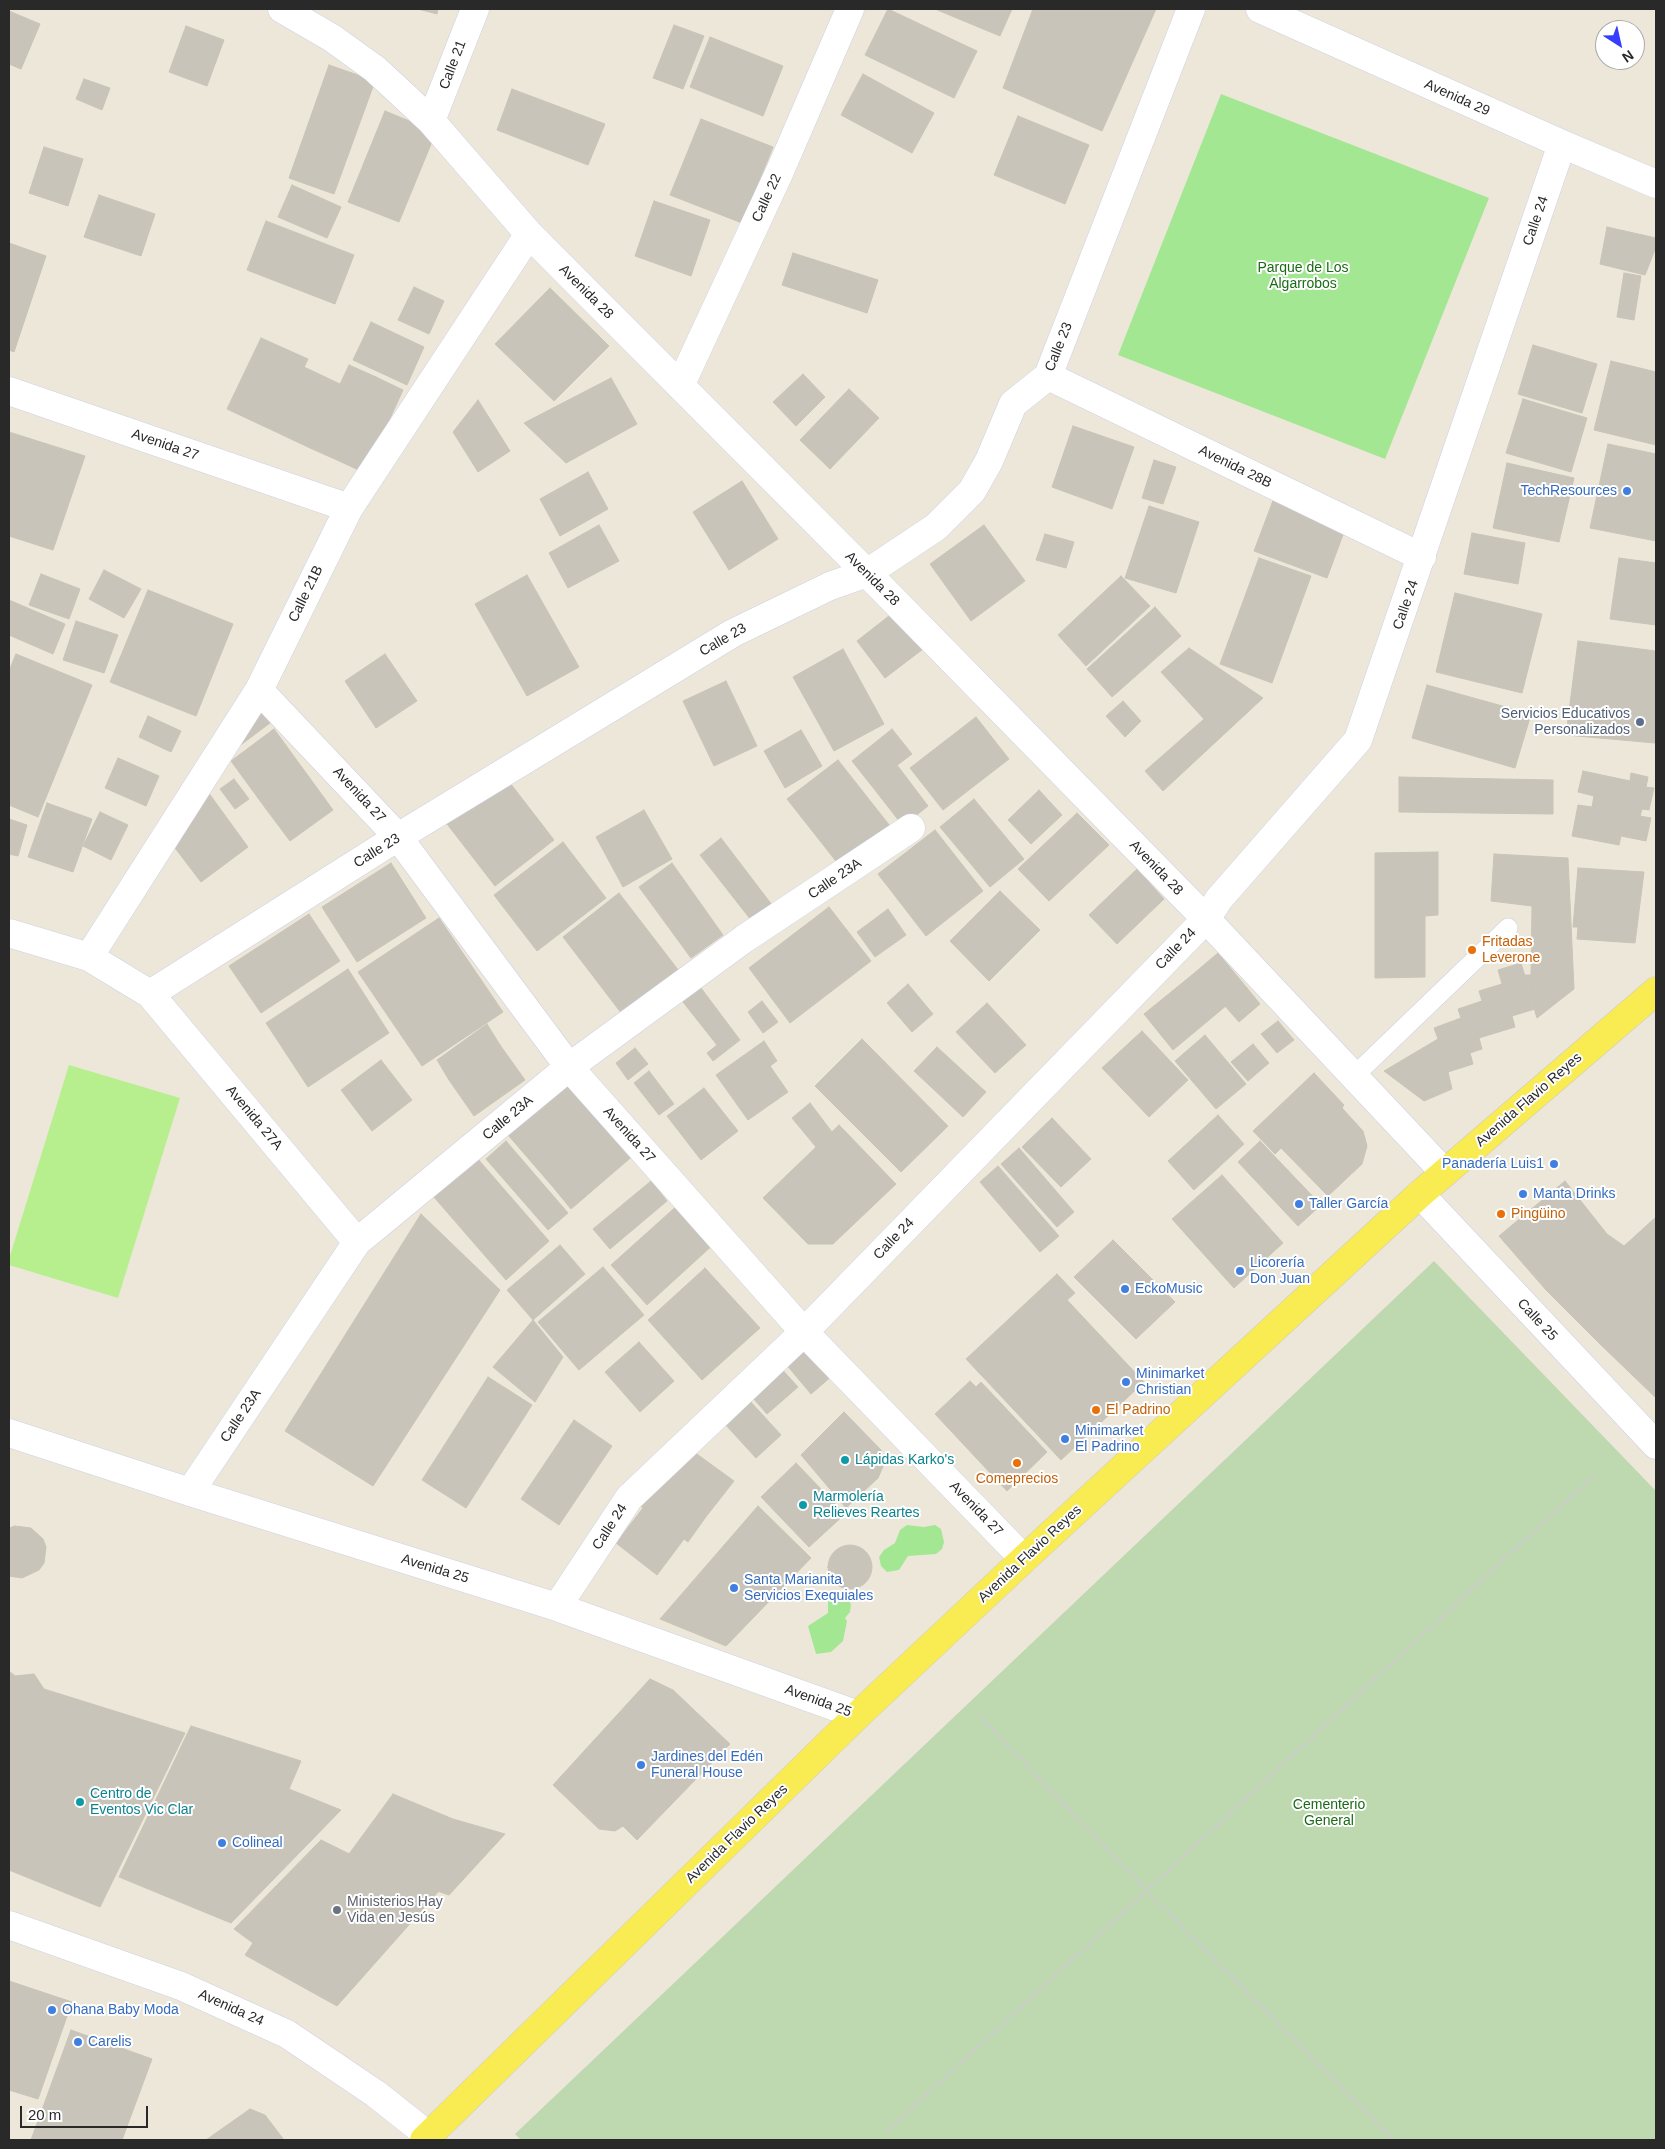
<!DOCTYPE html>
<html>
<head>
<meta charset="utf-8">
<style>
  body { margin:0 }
  #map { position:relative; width:1665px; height:2149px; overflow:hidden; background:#ede7da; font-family:Arial,sans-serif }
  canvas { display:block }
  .frame { position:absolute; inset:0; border:10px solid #292929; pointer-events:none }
  .north { position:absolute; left:1595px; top:20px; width:50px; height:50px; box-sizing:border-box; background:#fff; border:1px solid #a9a9a9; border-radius:50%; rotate:145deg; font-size:14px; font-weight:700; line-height:20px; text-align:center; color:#292929 }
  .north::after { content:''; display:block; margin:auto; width:18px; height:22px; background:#353dff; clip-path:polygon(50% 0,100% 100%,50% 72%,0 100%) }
  .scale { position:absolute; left:20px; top:2106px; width:128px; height:22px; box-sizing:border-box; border:2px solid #292929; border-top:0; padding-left:6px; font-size:15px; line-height:18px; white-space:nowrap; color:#292929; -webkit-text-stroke:4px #fff; paint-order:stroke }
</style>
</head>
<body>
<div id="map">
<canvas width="1665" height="2149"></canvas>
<div class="frame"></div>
<div class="north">N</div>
<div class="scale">20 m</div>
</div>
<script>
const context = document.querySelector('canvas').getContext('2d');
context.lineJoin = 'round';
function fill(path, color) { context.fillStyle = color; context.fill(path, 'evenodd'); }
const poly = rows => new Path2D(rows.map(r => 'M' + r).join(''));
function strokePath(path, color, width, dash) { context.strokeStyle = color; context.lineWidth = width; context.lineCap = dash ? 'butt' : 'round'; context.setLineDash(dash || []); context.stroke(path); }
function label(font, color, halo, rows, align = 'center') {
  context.font = font + ' Arial,sans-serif'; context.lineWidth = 4; context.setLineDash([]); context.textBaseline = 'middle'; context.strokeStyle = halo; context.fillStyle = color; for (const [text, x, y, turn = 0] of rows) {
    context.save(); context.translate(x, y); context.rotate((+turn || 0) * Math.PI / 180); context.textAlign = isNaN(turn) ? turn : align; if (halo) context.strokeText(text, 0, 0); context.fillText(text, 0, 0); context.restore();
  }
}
fill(poly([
  [1221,94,1489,198,1385,459,1118,355],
  [907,1525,924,1527,935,1525,941,1529,944,1542,942,1549,936,1554,908,1556,899,1570,887,1572,881,1566,879,1557,884,1550,895,1543,900,1530],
  [838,1595,846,1597,851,1604,850,1612,845,1618,847,1621,843,1641,831,1652,816,1654,808,1626,828,1613,828,1601]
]), '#a3e793');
fill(poly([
  [1434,1261,1656,1491,1656,2140,521,2140,515,2134]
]), '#bed8b0');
fill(poly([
  [69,1065,180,1098,118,1298,9,1265,9,1259]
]), '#b7ef8e');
const building = poly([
  [418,9,438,9,437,14,418,9],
  [888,9,977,51,954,98,865,55,888,9],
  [935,9,1012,9,1000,36,935,9],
  [1033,9,1156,9,1102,131,1003,88,1033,9],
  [9,11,40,24,21,69,9,64,9,11],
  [674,25,704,36,683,89,653,78,674,25],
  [186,26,224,40,207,86,169,72,186,26],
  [710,37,783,66,763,116,690,87,710,37],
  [329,65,375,81,334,194,289,178,329,65],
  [863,74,934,113,912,153,841,115,863,74],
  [84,79,110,88,102,110,76,99,84,79],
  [512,89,605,124,588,165,497,130,512,89],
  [385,111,436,132,399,222,348,202,385,111],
  [1018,116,1089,145,1065,204,994,175,1018,116],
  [701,119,773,147,742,223,670,195,701,119],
  [44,147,83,159,68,206,29,193,44,147],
  [292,185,341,207,327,238,278,217,292,185],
  [99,195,155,214,141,256,84,237,99,195],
  [654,201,710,220,691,276,635,256,654,201],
  [266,221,354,255,335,304,247,270,266,221],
  [1607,227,1656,238,1656,247,1645,275,1600,264,1607,227],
  [9,243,46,256,14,352,9,350,9,243],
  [793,253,878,280,867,313,782,285,793,253],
  [1624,273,1641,276,1634,320,1617,317,1624,273],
  [414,287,444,301,429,334,398,320,414,287],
  [550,288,609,346,554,401,495,344,550,288],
  [371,322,424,347,407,385,353,360,371,322],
  [261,338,308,359,274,431,227,409,261,338],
  [1533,345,1597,364,1582,413,1518,394,1533,345],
  [1611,361,1656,372,1656,445,1594,430,1611,361],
  [349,365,376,377,337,460,310,448,349,365],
  [304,367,340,384,310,448,274,431,304,367],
  [803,374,825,397,796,426,773,402,803,374],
  [376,377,403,390,365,473,337,460,376,377],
  [611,378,637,424,566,463,524,423,611,378],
  [849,389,879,418,830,469,800,440,849,389],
  [1523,399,1587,418,1571,472,1506,453,1523,399],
  [478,400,510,451,478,472,453,432,478,400],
  [1073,426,1134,447,1112,509,1052,487,1073,426],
  [9,432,85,456,53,550,9,536,9,432],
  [1608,444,1656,454,1656,541,1590,528,1608,444],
  [1154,460,1176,467,1163,504,1142,498,1154,460],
  [1507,463,1574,478,1559,542,1493,528,1507,463],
  [588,472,608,509,560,536,540,499,588,472],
  [742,481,778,539,729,570,693,512,742,481],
  [1274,498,1347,524,1327,578,1254,551,1274,498],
  [1149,506,1199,522,1176,593,1125,578,1149,506],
  [599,525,619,561,568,588,549,553,599,525],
  [984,525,1025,581,971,621,930,564,984,525],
  [1472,533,1525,543,1518,584,1464,574,1472,533],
  [1045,534,1074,542,1066,568,1036,560,1045,534],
  [1259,558,1311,576,1272,683,1220,664,1259,558],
  [1619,558,1656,563,1656,625,1610,619,1619,558],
  [104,570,141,589,124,618,89,599,104,570],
  [41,574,80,589,69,619,29,605,41,574],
  [527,575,579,667,527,696,475,604,527,575],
  [1121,576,1150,606,1086,666,1058,635,1121,576],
  [148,590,233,624,196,716,110,682,148,590],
  [1455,593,1542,614,1522,693,1436,672,1455,593],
  [9,600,65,624,53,654,9,635,9,600],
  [1155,607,1181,636,1112,697,1087,669,1155,607],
  [894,612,923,649,885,678,857,641,894,612],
  [76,621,118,635,104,673,63,660,76,621],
  [1578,641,1656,651,1655,743,1566,735,1578,641],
  [1189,648,1263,698,1163,791,1145,771,1204,719,1161,672,1189,648],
  [843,649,884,724,834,751,793,677,843,649],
  [16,654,92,685,38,817,9,805,9,671,16,654],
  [385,654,417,701,376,728,345,681,385,654],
  [726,681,757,746,714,766,683,701,726,681],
  [1427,685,1531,714,1515,768,1412,738,1427,685],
  [1123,701,1141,721,1125,737,1106,716,1123,701],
  [257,706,270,723,230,753,257,706],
  [148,716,181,731,171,752,139,737,148,716],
  [976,717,1009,759,943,810,910,768,976,717],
  [274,729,309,777,266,809,231,761,274,729],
  [892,729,912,754,871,785,852,761,892,729],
  [801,730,822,766,785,788,764,751,801,730],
  [118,758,159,776,146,806,105,788,118,758],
  [838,760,890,826,839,865,787,799,838,760],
  [897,765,928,806,903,826,871,785,897,765],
  [1583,771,1630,781,1631,773,1648,777,1646,787,1654,788,1649,810,1642,809,1640,816,1651,818,1646,841,1621,836,1619,845,1572,836,1578,805,1592,807,1594,796,1578,792,1583,771],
  [309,777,333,810,290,841,266,809,309,777],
  [1399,777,1553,780,1553,814,1399,812,1399,777],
  [234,779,249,799,235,809,220,789,234,779],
  [507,779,554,840,495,886,447,824,507,779],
  [1039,790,1062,815,1031,844,1008,820,1039,790],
  [208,792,248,847,201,882,159,827,208,792],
  [974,799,1024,859,990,887,940,827,974,799],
  [47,803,92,819,73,872,28,857,47,803],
  [644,810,672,859,623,887,596,837,644,810],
  [100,812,128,825,111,860,83,846,100,812],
  [1077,813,1109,845,1049,901,1018,869,1077,813],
  [9,819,27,825,18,856,9,854,9,819],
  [935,830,983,891,926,936,878,874,935,830],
  [721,838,772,905,751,920,700,855,721,838],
  [563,842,606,898,537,951,494,895,563,842],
  [1438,852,1438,915,1425,916,1425,977,1375,978,1375,853,1438,852],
  [1494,854,1568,858,1574,989,1537,1018,1524,975,1531,975,1532,906,1491,901,1494,854],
  [391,863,426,918,357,962,322,907,391,863],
  [672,863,723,935,691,958,639,887,672,863],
  [1578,868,1644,872,1635,943,1577,939,1578,927,1573,927,1578,868],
  [1137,869,1164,899,1117,944,1089,915,1137,869],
  [1000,891,1040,930,989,981,950,941,1000,891],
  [619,893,679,971,622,1014,563,937,619,893],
  [829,907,871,961,790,1023,749,968,829,907],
  [888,909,906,935,875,957,857,932,888,909],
  [309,914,340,961,261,1013,229,966,309,914],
  [439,918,503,1012,422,1066,358,972,439,918],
  [1218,953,1247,988,1221,1010,1192,975,1218,953],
  [1521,963,1535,1009,1512,1016,1515,1027,1479,1038,1482,1049,1470,1053,1473,1064,1448,1072,1452,1089,1424,1101,1384,1071,1438,1039,1434,1028,1461,1018,1458,1009,1482,1001,1479,991,1502,984,1498,970,1521,963],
  [348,969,389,1033,308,1087,266,1023,348,969],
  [1192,975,1221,1010,1173,1050,1144,1014,1192,975],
  [908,984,933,1014,912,1032,887,1003,908,984],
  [701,988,740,1040,713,1061,707,1053,717,1045,683,1002,701,988],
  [1247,988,1260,1004,1239,1022,1225,1006,1247,988],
  [762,1001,778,1022,763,1033,748,1012,762,1001],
  [987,1003,1026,1045,995,1073,956,1032,987,1003],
  [1278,1021,1294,1040,1277,1053,1261,1034,1278,1021],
  [487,1024,500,1045,449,1080,437,1060,487,1024],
  [1142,1031,1188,1080,1149,1117,1102,1068,1142,1031],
  [1205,1035,1246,1084,1216,1109,1175,1061,1205,1035],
  [862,1039,948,1126,901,1172,815,1086,862,1039],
  [764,1041,777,1061,770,1066,788,1092,748,1120,716,1075,764,1041],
  [1253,1044,1269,1063,1248,1081,1231,1062,1253,1044],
  [500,1045,525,1080,474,1116,449,1080,500,1045],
  [937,1047,986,1092,963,1117,914,1071,937,1047],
  [635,1048,648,1064,628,1080,616,1063,635,1048],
  [381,1060,412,1100,372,1131,341,1090,381,1060],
  [649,1071,674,1104,659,1115,634,1083,649,1071],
  [1314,1073,1344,1105,1342,1108,1363,1131,1367,1146,1362,1164,1328,1196,1281,1148,1275,1154,1253,1131,1314,1073],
  [572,1080,617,1132,553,1187,508,1135,572,1080],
  [704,1088,738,1131,701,1160,667,1116,704,1088],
  [810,1103,832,1132,816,1147,792,1118,810,1103],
  [1218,1115,1244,1144,1194,1190,1168,1161,1218,1115],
  [1052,1118,1091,1159,1061,1187,1022,1147,1052,1118],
  [839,1125,896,1184,833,1244,808,1244,763,1198,839,1125],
  [617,1132,635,1154,571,1209,553,1187,617,1132],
  [506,1141,568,1213,548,1230,486,1159,506,1141],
  [1260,1141,1321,1205,1298,1226,1238,1162,1260,1141],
  [1019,1148,1074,1212,1057,1227,1001,1164,1019,1148],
  [477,1158,549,1241,506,1280,433,1196,477,1158],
  [998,1166,1059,1236,1040,1252,980,1182,998,1166],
  [1222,1175,1283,1243,1259,1265,1197,1197,1222,1175],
  [651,1181,667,1201,610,1249,593,1229,651,1181],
  [1565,1181,1607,1234,1546,1290,1499,1236,1565,1181],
  [1197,1197,1259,1265,1234,1288,1172,1219,1197,1197],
  [679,1204,715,1243,647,1305,611,1265,679,1204],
  [421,1214,500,1290,373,1486,285,1431,421,1214],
  [1656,1217,1656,1294,1601,1345,1546,1290,1607,1234,1624,1246,1656,1217],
  [1113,1240,1175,1302,1136,1339,1074,1277,1113,1240],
  [560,1245,585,1274,533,1320,507,1290,560,1245],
  [603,1267,644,1315,579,1370,538,1322,603,1267],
  [705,1268,760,1328,702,1380,648,1320,705,1268],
  [1057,1274,1075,1293,1067,1300,1144,1382,1061,1460,966,1359,1057,1274],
  [1656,1294,1656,1398,1601,1345,1656,1294],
  [533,1320,563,1357,535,1402,493,1367,533,1320],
  [814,1339,840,1369,811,1394,785,1363,814,1339],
  [639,1342,674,1381,640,1412,605,1372,639,1342],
  [769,1355,798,1387,767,1414,738,1381,769,1355],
  [488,1377,532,1405,466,1508,422,1480,488,1377],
  [970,1381,976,1387,981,1382,1047,1452,1007,1491,935,1414,970,1381],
  [738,1388,781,1435,756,1458,713,1411,738,1388],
  [844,1412,881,1450,884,1464,878,1478,846,1508,801,1455,844,1412],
  [574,1420,612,1446,559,1525,521,1499,574,1420],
  [683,1444,734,1481,705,1518,655,1481,683,1444],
  [796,1463,845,1514,809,1547,761,1497,796,1463],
  [655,1481,705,1518,688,1542,638,1504,655,1481],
  [758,1506,811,1558,726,1646,660,1619,758,1506],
  [643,1508,684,1539,657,1575,616,1543,643,1508],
  [15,1526,31,1528,43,1539,46,1547,44,1563,39,1570,22,1578,9,1576,9,1528,15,1526],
  '828 1567a22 22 0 1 1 44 0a22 22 0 1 1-44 0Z',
  [9,1671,15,1676,34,1674,44,1689,185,1733,100,1907,9,1870,9,1671],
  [650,1679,673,1690,730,1744,637,1840,623,1826,615,1831,599,1829,553,1785,650,1679],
  [191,1726,301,1761,289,1789,341,1810,231,1923,119,1877,191,1726],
  [393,1794,453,1819,505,1834,449,1895,394,1876,349,1854,393,1794],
  [321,1840,394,1876,439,1891,337,2006,245,1955,253,1943,234,1929,321,1840],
  [9,1981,72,2002,38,2099,9,2090,9,1981],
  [71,2030,152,2059,122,2140,31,2140,71,2030],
  [250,2109,265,2115,284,2140,206,2140,250,2109]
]);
fill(building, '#c8c4ba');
strokePath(building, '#c8c4b4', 1);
const service = poly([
  [1354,1076,1508,928]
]);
const minor = poly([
  [282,9,332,38,375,69,431,121,529,234,867,573,1206,919,1444,1172],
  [1260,9,1562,144,1656,184],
  [431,121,475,9],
  [1048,376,1422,557],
  [680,386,780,171,850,9],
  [9,391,349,508],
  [259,690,398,837,569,1067,804,1332,1024,1559],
  [9,933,89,957,150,994,398,837,733,633,830,586,867,573,936,527,972,491,989,461,1013,404,1048,376,1191,9],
  [89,957,259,690,349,508,529,234],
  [150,994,357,1242],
  [1420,1194,1656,1445],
  [9,1433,190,1492,557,1607,858,1715],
  [190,1492,357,1242,569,1067,744,939,911,828],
  [557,1607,629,1498,804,1332,1206,919,1219,899,1358,740,1562,144]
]);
const secondary = poly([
  [9,1925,181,1986,287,2034,376,2094,429,2136]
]);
const primary = poly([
  [424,2140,858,1715,1024,1559,1420,1194,1656,991]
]);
strokePath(service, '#cfd0e3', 20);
strokePath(minor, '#cfd0e3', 29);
strokePath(secondary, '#cfd0e3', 29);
strokePath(primary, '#ccc', 29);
strokePath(poly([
  [979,1715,1146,1890,1394,2140],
  [887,2131,1595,1475]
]), '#ccc', 3, [4, 2.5]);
strokePath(service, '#fff', 19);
strokePath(minor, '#fff', 28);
strokePath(secondary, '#fff', 28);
strokePath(primary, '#f9eb52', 28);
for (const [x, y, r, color] of [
  [1627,491,5,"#3f7fe0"],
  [1640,722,5,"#5c6f8a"],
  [1472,950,5,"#e8710a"],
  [1554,1164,5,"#3f7fe0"],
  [1523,1194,5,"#3f7fe0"],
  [1299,1204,5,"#3f7fe0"],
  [1501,1214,5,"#e8710a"],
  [1240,1271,5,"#3f7fe0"],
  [1125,1289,5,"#3f7fe0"],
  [1126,1382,5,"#3f7fe0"],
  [1096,1410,5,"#e8710a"],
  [1065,1439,5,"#3f7fe0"],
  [845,1460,5,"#0f9aa8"],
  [1017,1463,5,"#e8710a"],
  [803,1505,5,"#0f9aa8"],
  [734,1588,5,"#3f7fe0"],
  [641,1765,5,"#3f7fe0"],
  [80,1802,5,"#0f9aa8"],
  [222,1843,5,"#3f7fe0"],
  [337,1910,5,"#6b7280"],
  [52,2010,5,"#3f7fe0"],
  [78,2042,5,"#3f7fe0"]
]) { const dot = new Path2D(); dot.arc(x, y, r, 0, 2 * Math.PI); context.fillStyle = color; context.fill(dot); strokePath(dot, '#fff', 2); }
label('14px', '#292929', '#fff', [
  ["Calle 21",453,65,-69],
  ["Avenida 29",1457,98,24],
  ["Calle 22",767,198,-65],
  ["Calle 24",1536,221,-71],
  ["Avenida 28",586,292,45],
  ["Calle 23",1059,347,-68],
  ["Avenida 27",165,445,19],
  ["Avenida 28B",1235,467,26],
  ["Avenida 28",872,579,45],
  ["Calle 21B",306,594,-64],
  ["Calle 24",1406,605,-71],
  ["Calle 23",723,640,-30],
  ["Avenida 27",359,795,47],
  ["Calle 23",377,851,-32],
  ["Avenida 28",1156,868,46],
  ["Calle 23A",835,879,-34],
  ["Calle 24",1176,949,-46],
  ["Avenida Flavio Reyes",1529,1100,-41],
  ["Avenida 27A",254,1118,50],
  ["Calle 23A",508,1118,-40],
  ["Avenida 27",629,1135,48],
  ["Calle 24",894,1239,-46],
  ["Calle 25",1537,1320,47],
  ["Calle 23A",241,1416,-56],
  ["Avenida 27",976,1509,46],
  ["Calle 24",610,1527,-57],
  ["Avenida Flavio Reyes",1030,1554,-43],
  ["Avenida 25",435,1569,17],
  ["Avenida 25",818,1701,20],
  ["Avenida Flavio Reyes",737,1834,-44],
  ["Avenida 24",231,2008,24]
]);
label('14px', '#1a6b15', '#fff', [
  ["Parque de Los",1303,268],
  ["Algarrobos",1303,284],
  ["Cementerio",1329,1805],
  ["General",1329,1821]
]);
label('14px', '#366cbe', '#fff', [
  ["TechResources",1617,491,"right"],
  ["Panadería Luis1",1544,1164,"right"],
  ["Manta Drinks",1533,1194],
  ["Taller García",1309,1204],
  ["Licorería",1250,1263],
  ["Don Juan",1250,1279],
  ["EckoMusic",1135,1289],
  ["Minimarket",1136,1374],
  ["Christian",1136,1390],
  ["Minimarket",1075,1431],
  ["El Padrino",1075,1447],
  ["Santa Marianita",744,1580],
  ["Servicios Exequiales",744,1596],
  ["Jardines del Edén",651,1757],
  ["Funeral House",651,1773],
  ["Colineal",232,1843],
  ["Ohana Baby Moda",62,2010],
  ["Carelis",88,2042]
], 'left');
label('14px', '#4e5e75', '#fff', [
  ["Servicios Educativos",1630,714],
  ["Personalizados",1630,730]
], 'right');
label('14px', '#c56008', '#fff', [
  ["Fritadas",1482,942],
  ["Leverone",1482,958],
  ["Pingüino",1511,1214],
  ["El Padrino",1106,1410],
  ["Comeprecios",1017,1479,"center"]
], 'left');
label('14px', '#0d838f', '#fff', [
  ["Lápidas Karko's",855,1460],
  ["Marmolería",813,1497],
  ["Relieves Reartes",813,1513],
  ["Centro de",90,1794],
  ["Eventos Vic Clar",90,1810]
], 'left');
label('14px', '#5b616d', '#fff', [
  ["Ministerios Hay",347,1902],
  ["Vida en Jesús",347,1918]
], 'left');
</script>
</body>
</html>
